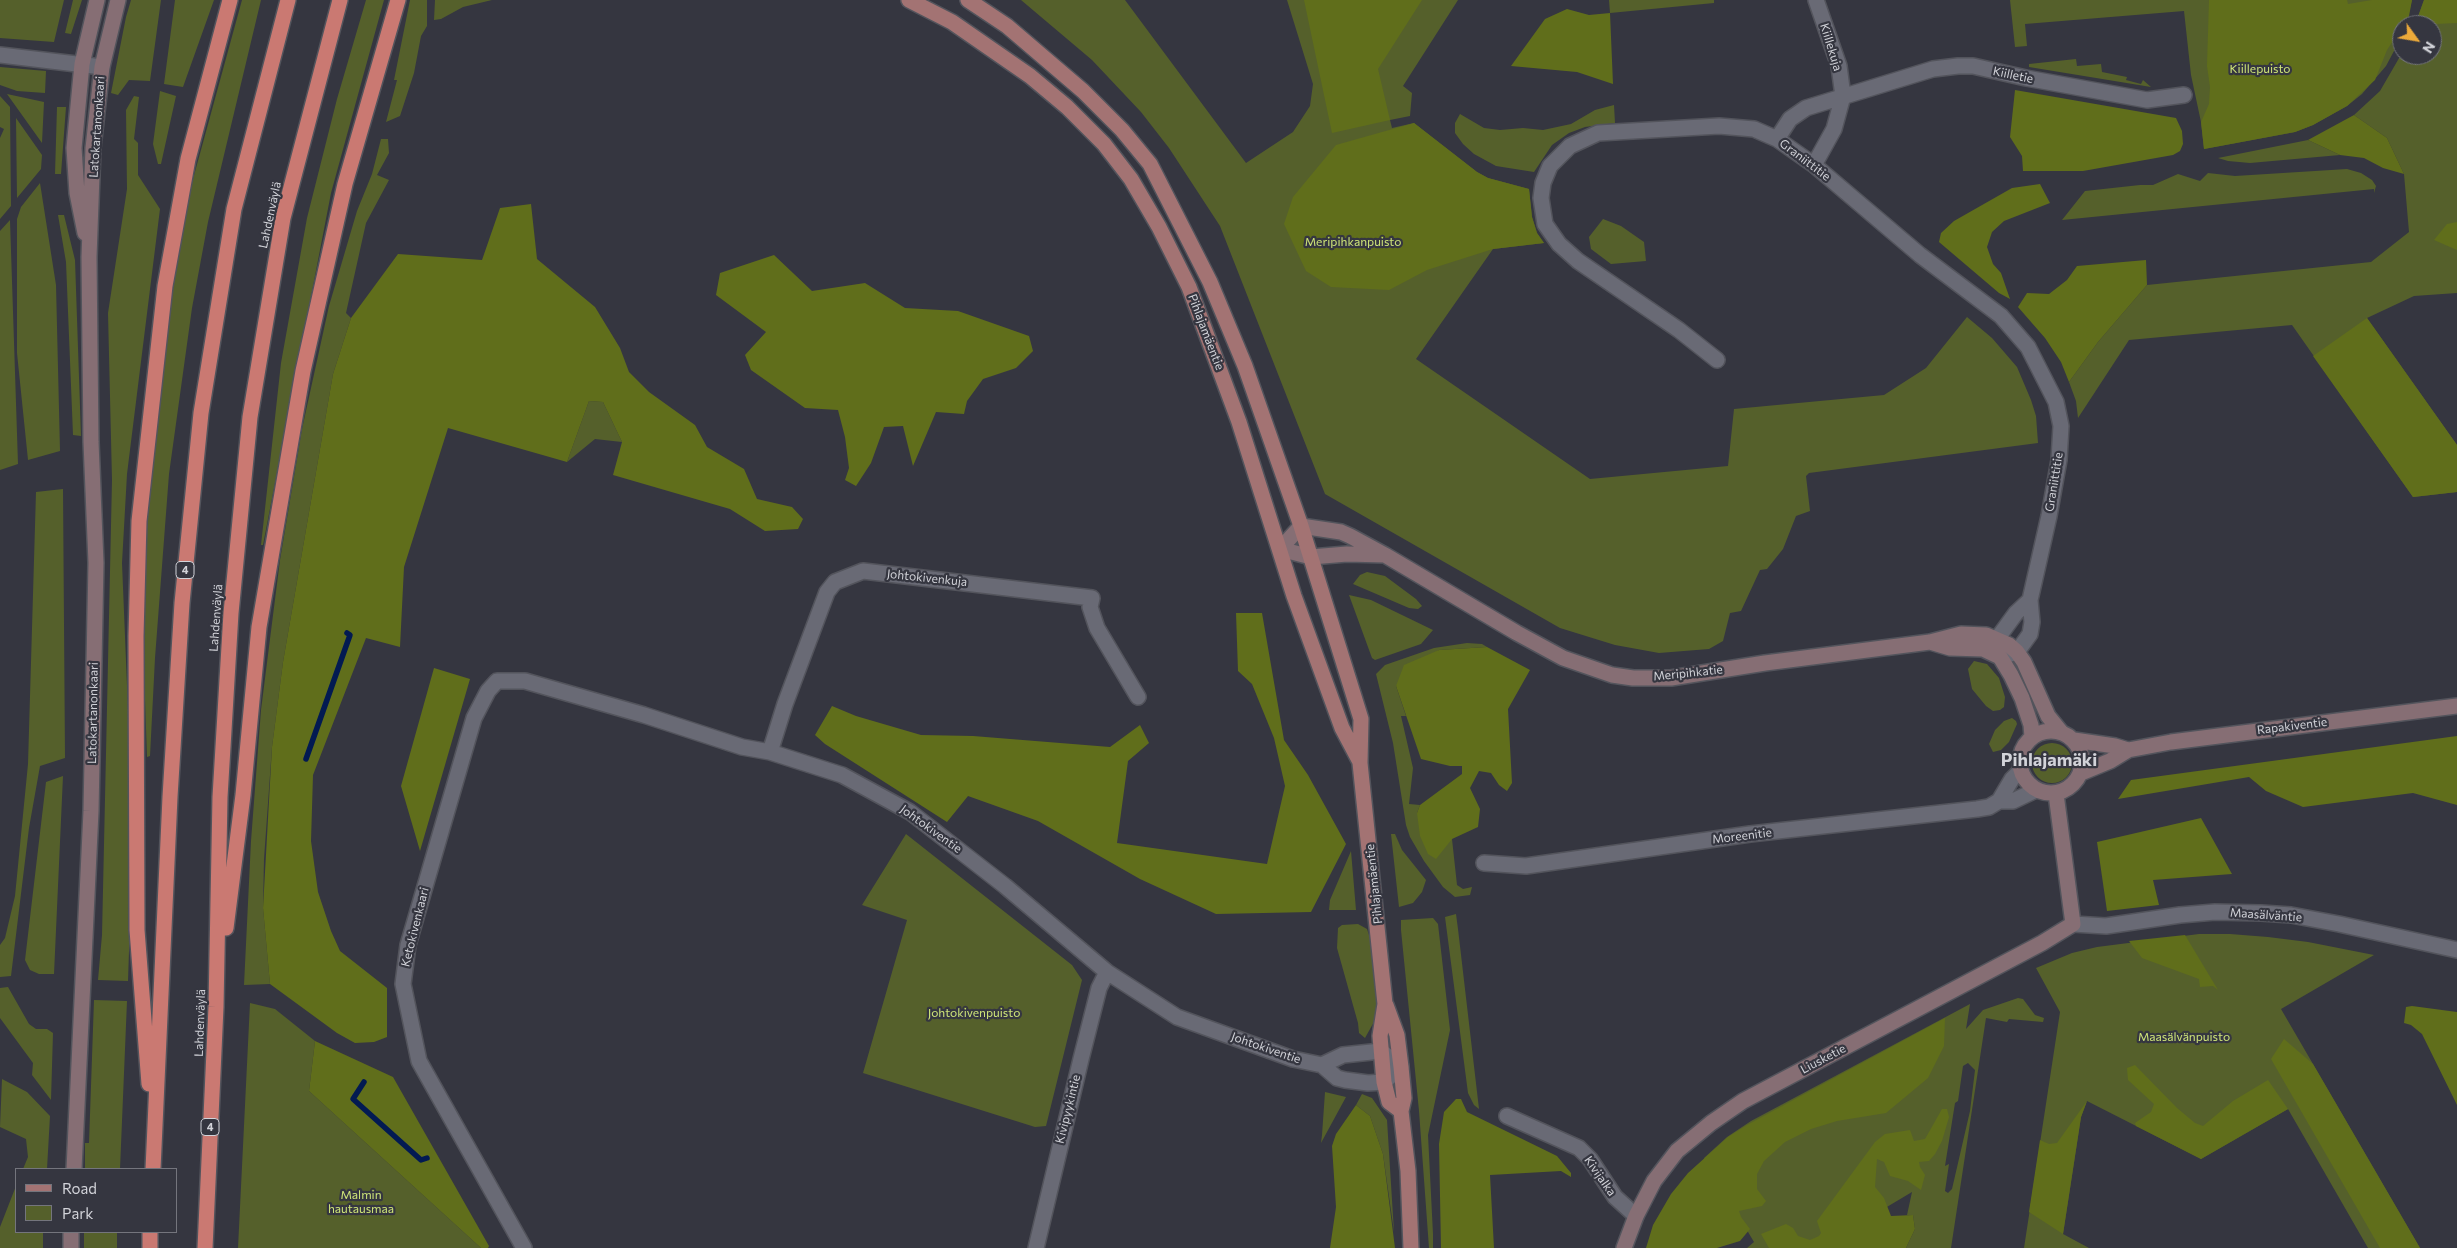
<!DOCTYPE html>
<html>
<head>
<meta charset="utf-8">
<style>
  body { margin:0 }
  #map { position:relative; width:2457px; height:1248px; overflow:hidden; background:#353640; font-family:Commissioner,sans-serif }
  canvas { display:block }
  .legend { position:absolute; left:15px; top:1168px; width:162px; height:65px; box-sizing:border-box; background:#353640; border:1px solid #74757d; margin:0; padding:6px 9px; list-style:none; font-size:15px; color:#d2d3d9 }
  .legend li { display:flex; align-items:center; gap:10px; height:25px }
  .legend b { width:25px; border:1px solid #74757d }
  .north { position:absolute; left:2392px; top:15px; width:50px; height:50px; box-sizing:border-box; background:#353640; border:1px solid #74757d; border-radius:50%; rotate:122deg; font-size:14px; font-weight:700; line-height:20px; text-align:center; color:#d2d3d9 }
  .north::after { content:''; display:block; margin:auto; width:18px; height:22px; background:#eba93a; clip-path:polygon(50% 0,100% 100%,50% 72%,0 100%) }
</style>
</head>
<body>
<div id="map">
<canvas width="2457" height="1248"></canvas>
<ul class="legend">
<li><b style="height:6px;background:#a37373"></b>Road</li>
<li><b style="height:14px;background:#55602b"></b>Park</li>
</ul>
<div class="north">N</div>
</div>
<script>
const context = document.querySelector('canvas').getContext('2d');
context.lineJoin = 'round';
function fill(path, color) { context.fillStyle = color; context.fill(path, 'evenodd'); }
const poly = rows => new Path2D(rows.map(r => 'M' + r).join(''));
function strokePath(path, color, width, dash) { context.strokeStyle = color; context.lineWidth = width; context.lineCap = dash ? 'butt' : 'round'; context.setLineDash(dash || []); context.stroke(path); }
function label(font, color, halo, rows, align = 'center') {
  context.font = font + ' Commissioner,sans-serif'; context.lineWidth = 4.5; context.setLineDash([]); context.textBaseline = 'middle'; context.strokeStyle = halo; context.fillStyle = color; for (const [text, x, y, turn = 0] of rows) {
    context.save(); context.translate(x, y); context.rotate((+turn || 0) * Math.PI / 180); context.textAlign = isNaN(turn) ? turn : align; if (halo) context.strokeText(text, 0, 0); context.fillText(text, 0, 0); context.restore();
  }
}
fill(poly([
  [0,0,64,0,54,42,0,38],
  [73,0,82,0,71,34,65,33],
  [131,0,161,0,150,81,129,80,118,95,111,93,126,17],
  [175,0,214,0,183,87,164,84],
  [242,0,261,0,208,222,192,308,169,474,155,658,150,756,147,757,143,643,146,499,159,369,190,190],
  [366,0,384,0,331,193,263,545,261,545,281,363,307,218,337,99],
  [410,0,427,0,427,26,421,36,414,73,400,116,386,122,397,80,394,80],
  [435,0,492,0,463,7,441,19,434,20],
  [1021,0,1125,0,1246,163,1293,132,1310,106,1313,84,1287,0,1458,0,1403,86,1412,93,1410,116,1390,120,1392,128,1414,123,1477,172,1488,178,1529,189,1532,217,1537,233,1544,243,1493,249,1416,359,1590,479,1728,466,1734,409,1884,395,1926,368,1967,317,1992,338,2017,367,2031,400,2036,416,2038,443,1809,473,1806,476,1810,511,1796,516,1783,549,1767,569,1760,570,1741,611,1730,613,1723,641,1709,649,1659,653,1615,645,1560,628,1325,494,1220,226,1169,148,1141,112,1092,60],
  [1609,0,1714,0,1714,3,1610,13],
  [2010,0,2412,0,2406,25,2402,25,2402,36,2386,66,2362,94,2347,106,2313,125,2295,132,2204,149,2201,122,2191,75,2184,11,2025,24,2027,46,2015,47],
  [2424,0,2457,0,2457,293,2414,296,2367,318,2457,445,2457,492,2413,497,2292,325,2129,340,2078,418,2076,401,2069,382,2098,342,2147,285,2371,262,2409,232,2404,174,2387,138,2354,115,2380,91,2402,53,2402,55,2432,55,2432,25,2415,25],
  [2076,59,2077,66,2101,64,2102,72,2127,77,2126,80,2141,84,2143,80,2151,87,2029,67,2029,64],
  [0,67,46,71,45,93,17,91,0,85],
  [160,91,176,96,161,164,158,164,153,144],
  [7,94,44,102,42,143],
  [0,96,10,107,11,206,0,219,0,138,4,129,0,127],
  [134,96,139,97,134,139,138,143,138,175,160,209,127,474,122,563,133,832,128,981,98,980,102,935,112,480,108,313,127,189,126,110],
  [1614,105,1615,123,1585,127,1569,133,1552,145,1534,172,1496,166,1474,154,1463,144,1455,133,1455,123,1460,114,1484,128,1500,130,1523,128,1543,130,1571,124,1595,110],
  [57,107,66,107,61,174,55,174],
  [16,118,42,155,41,169,17,198],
  [381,139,388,139,389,153,377,175,389,180,366,223,346,313,351,318,333,374,283,662,272,747,264,859,263,908,270,984,244,985,251,841,261,710,280,560,302,429,329,306,357,211,372,174],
  [2308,140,2340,155,2250,163,2228,161,2218,158],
  [2347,169,2361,173,2372,180,2376,186,2374,193,2374,189,2062,220,2085,191,2140,185,2153,185,2178,174,2200,181,2208,173,2235,176],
  [40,183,56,285,60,451,28,460,17,353,17,219,21,207],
  [58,215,64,215,75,260,81,436,73,435,66,262],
  [1603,219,1621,226,1644,242,1646,261,1611,264,1591,249,1589,237],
  [10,220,18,464,0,470,0,231],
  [589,401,603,402,622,442,595,439,567,462],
  [63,489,65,758,40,766,29,828,11,976,0,977,0,945,5,938,15,896,28,764,36,492],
  [1367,572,1385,576,1416,599,1422,606,1418,609,1409,608,1353,584,1360,575],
  [1349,595,1371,600,1433,630,1421,644,1375,660,1372,658],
  [1467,643,1482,644,1487,647,1439,650,1396,686,1406,716,1401,716,1413,768,1409,804,1420,805,1417,813,1452,839,1457,885,1463,889,1472,887,1470,895,1455,897,1443,887,1424,861,1410,837,1406,825,1393,743,1376,674,1385,665,1434,648],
  [1974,661,1987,664,1999,678,2005,697,2004,707,2000,710,1993,711,1986,706,1972,689,1968,669],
  [2012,718,2016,721,2017,724,2009,742,2001,750,1993,752,1989,744,1995,730,2004,721],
  '2032 763a20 20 0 1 1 40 0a20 20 0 1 1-40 0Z',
  [63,776,54,974,39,974,30,970,25,960,46,782],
  [906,834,1072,965,1082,980,1046,1126,1035,1127,863,1073,907,920,862,905],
  [1391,834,1395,834,1402,850,1426,880,1422,892,1413,903,1399,907],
  [1351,851,1356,910,1329,910,1330,900],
  [1456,914,1458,929,1479,1109,1474,1105,1468,1093,1445,917],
  [1433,918,1438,924,1450,1030,1428,1135,1433,1234,1433,1248,1429,1248,1419,1111,1401,930,1401,920],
  [1358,924,1367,929,1371,941,1377,1004,1375,1020,1365,1038,1359,1033,1358,1023,1337,948,1338,928,1342,925],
  [2199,934,2230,934,2268,937,2308,942,2374,955,2281,1009,2420,1248,2368,1248,2288,1109,2201,1159,2087,1101,2081,1117,2063,1234,2089,1248,2024,1248,2060,1012,2036,968,2072,953,2097,947],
  [8,987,29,1024,36,1029,47,1029,53,1033,51,1100,32,1075,33,1063,0,1018,0,988],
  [2018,998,2023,999,2035,1015,2044,1018,2043,1022,2009,1019,2007,1022,1986,1018,1951,1248,1906,1248,1915,1229,1913,1215,1907,1215,1912,1192,1818,1248,1747,1248,1754,1242,1704,1158,1727,1137,1751,1121,1970,1004,1966,1029,1983,1010],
  [1968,1063,1975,1070,1970,1111,1952,1189,1948,1193,1945,1191,1949,1164,1945,1166,1955,1103,1958,1101,1963,1066],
  [94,1000,127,1001,120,1169,85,1169,85,1143,89,1143],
  [250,1003,275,1009,315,1041,309,1091,481,1248,238,1248],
  [2,1079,27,1092,50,1116,47,1169,23,1169,28,1157,26,1139,0,1127],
  [1325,1092,1346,1097,1321,1143,1322,1135],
  [1362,1094,1372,1098,1387,1120,1394,1232,1383,1154,1370,1116,1356,1105],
  [16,1186,16,1232,43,1232,43,1248,0,1248,0,1227],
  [84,1232,117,1232,117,1248,84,1248]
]), '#55602b');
fill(poly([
  [1304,0,1422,0,1378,69,1390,120,1332,133],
  [2209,0,2347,0,2348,4,2372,0,2412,0,2409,16,2387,50,2375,80,2347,106,2313,125,2295,132,2204,149,2201,122,2209,104,2210,87,2207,66],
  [2424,0,2457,0,2457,23,2415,25],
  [1567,9,1589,15,1610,13,1613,84,1577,72,1511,66,1545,19],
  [2015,90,2176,118,2182,131,2183,144,2180,151,2173,155,2083,171,2023,171,2022,156,2010,137],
  [2354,115,2387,138,2404,174,2383,168,2364,158,2340,155,2308,140],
  [1414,123,1477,172,1488,178,1529,189,1532,217,1537,233,1544,243,1493,249,1427,270,1389,290,1331,287,1306,271,1284,224,1293,197,1336,145],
  [2040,184,2050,203,2004,221,1992,232,1987,247,1993,264,2001,273,2010,299,1999,293,1939,242,1941,233,1954,221,2012,188],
  [531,204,537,259,595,307,620,348,629,372,649,392,695,425,707,447,744,469,757,499,792,507,803,519,798,529,765,531,730,509,613,475,622,442,603,402,589,401,567,462,448,428,404,567,400,647,366,638,313,775,311,841,318,892,331,931,340,951,387,988,387,1037,374,1042,355,1043,337,1033,270,984,263,908,272,747,283,662,333,374,351,318,398,254,482,260,500,208],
  [2457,222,2457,250,2434,240,2447,224],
  [774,255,812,291,865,283,905,308,958,311,1029,336,1033,351,1016,368,983,379,967,401,964,414,936,412,913,466,903,426,884,427,871,463,856,486,845,480,849,468,845,437,838,410,805,408,751,370,745,355,766,332,716,295,720,273],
  [2146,260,2147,285,2098,342,2069,382,2061,362,2045,338,2018,307,2027,293,2049,294,2067,280,2077,266],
  [2367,318,2457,445,2457,492,2413,497,2313,356],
  [1236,613,1262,613,1284,740,1308,775,1346,844,1311,912,1216,914,1140,879,1038,821,968,796,947,822,825,744,815,735,832,706,856,716,921,735,973,736,1110,747,1140,725,1149,743,1128,761,1117,843,1267,864,1285,786,1274,738,1252,684,1238,671],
  [1487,647,1530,670,1508,709,1512,783,1507,791,1499,785,1491,773,1479,771,1470,788,1480,809,1478,827,1452,839,1436,859,1428,854,1420,836,1417,813,1420,805,1462,774,1462,766,1450,766,1421,759,1396,686,1404,665,1439,650],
  [434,668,470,679,420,851,401,786],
  [2457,736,2457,805,2413,793,2303,807,2266,791,2249,777,2118,799,2131,780],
  [2201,818,2232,874,2153,880,2159,905,2107,911,2097,842],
  [2185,935,2218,990,2213,986,2200,987,2199,979,2142,958,2129,941],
  [2412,1006,2457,1012,2457,1105,2422,1034,2411,1025,2404,1023,2406,1007],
  [1945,1018,1944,1046,1928,1078,1886,1113,1837,1121,1811,1129,1785,1142,1764,1161,1757,1174,1757,1189,1766,1201,1762,1206,1739,1211,1741,1217,1750,1229,1740,1241,1717,1248,1646,1248,1653,1225,1671,1194,1688,1173,1728,1137,1747,1125],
  [2284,1039,2313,1064,2420,1248,2380,1248,2271,1059],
  [315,1041,393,1077,489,1246,488,1248,481,1248,309,1091],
  [2135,1065,2177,1108,2195,1123,2203,1126,2233,1101,2268,1080,2288,1109,2201,1159,2136,1126,2135,1123,2151,1112,2154,1104,2128,1080,2127,1068],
  [1456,1099,1461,1099,1467,1112,1557,1156,1571,1173,1571,1177,1561,1171,1490,1175,1494,1248,1441,1248,1439,1144,1444,1112],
  [2087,1101,2081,1117,2063,1234,2029,1212,2040,1140,2049,1144,2057,1143],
  [1356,1105,1370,1116,1383,1154,1395,1248,1330,1248,1336,1207,1332,1146,1336,1134],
  [1942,1109,1947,1109,1949,1117,1942,1141,1935,1154,1929,1161,1919,1162,1920,1167,1925,1175,1921,1190,1908,1181,1890,1176,1884,1162,1877,1159,1875,1187,1884,1198,1891,1216,1913,1215,1915,1229,1906,1248,1769,1248,1761,1234,1786,1224,1793,1228,1798,1236,1810,1240,1819,1236,1821,1233,1817,1221,1875,1142,1885,1134,1910,1130,1914,1141,1925,1139]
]), '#606e1b');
strokePath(poly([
  [306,759,350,635,347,633],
  [364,1082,353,1099,421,1160,427,1158]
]), '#021a52', 5.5);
const street = poly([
  [0,55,102,67],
  [1777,139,1790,119,1806,108,1933,69,1958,66,1973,66,2026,78,2147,100,2184,95],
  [1814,165,1834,129,1843,96,1839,66,1816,0],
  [1717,360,1679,330,1578,261,1559,244,1545,224,1541,198,1543,183,1550,166,1570,146,1598,133,1719,126,1754,129,1777,139,1814,165,1920,255,2001,316,2028,347,2056,402,2061,426,2059,460,2049,516,2030,600,2032,622,2030,634,2017,652,2000,657,1997,639,2016,613,2030,600],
  [770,752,785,704,827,592,835,582,863,571,1092,598,1090,607,1097,628,1138,697],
  [1999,801,2012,779,2021,770],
  [1484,863,1526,866,1750,834,1977,809,1989,807,1999,801,2013,801,2036,790],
  [2073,924,2106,926,2180,915,2215,912,2261,913,2291,915,2339,924,2457,950],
  [1507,1116,1579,1148,1590,1159,1615,1197,1636,1216],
  [524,1248,419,1061,403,984,408,945,474,718,488,691,497,681,525,681,644,715,742,747,770,752,842,775,910,812,1005,886,1107,972,1177,1017,1293,1059,1322,1065,1337,1078,1345,1080,1368,1083,1384,1082,1401,1067,1381,1051,1343,1055,1322,1065],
  [1036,1248,1081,1059,1099,988,1107,972]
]);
const secondary = poly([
  [85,233,77,193,74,148,82,64,97,0],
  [1385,555,1347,554,1311,557,1280,549,1301,526,1341,532,1350,536,1385,555,1517,633,1563,658,1612,675,1633,678,1671,678,1765,663,1930,642,1961,634,1986,635,2009,645,2017,652,2024,662,2048,716,2061,732],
  [1930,642,1950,648,1983,649,2000,657,2011,675,2022,698,2031,725,2032,737],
  '2020 762a31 31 0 1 1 62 0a31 31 0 1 1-62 0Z',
  [2074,740,2115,746,2128,750],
  [2081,773,2110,761,2128,750,2171,742,2457,706],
  [74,1169,91,811,96,563,91,442,89,257,93,148,102,67,118,0],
  [71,1248,71,1232],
  [1624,1248,1636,1216,1654,1181,1677,1151,1711,1123,1743,1101,2042,943,2073,924,2056,794]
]);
const primary = poly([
  [909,0,952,22,1030,76,1067,107,1104,144,1131,179,1159,227,1189,287,1239,422,1294,596,1342,728,1360,762],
  [968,0,1007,26,1083,91,1122,130,1150,164,1210,282,1245,366,1301,526,1361,719,1360,763,1385,1004,1380,1036,1384,1082,1389,1102,1401,1111],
  [1386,1005,1397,1035,1401,1067,1404,1098,1401,1111,1408,1171,1411,1248]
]);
const highway = poly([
  [226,928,243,795,259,627,303,371,345,184,398,0],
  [149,1084,137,930,136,636,139,521,165,286,188,159,230,0],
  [153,1169,170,797,182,603,201,413,234,209,288,0],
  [150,1248,150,1232],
  [205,1248,216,1007,220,797,231,613,250,417,283,218,340,0]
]);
strokePath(street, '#53545c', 18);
strokePath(secondary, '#53545c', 18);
strokePath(primary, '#53545c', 18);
strokePath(highway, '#53545c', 18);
strokePath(street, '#696a75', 15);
strokePath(secondary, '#866e74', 15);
strokePath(primary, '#a37373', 15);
strokePath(highway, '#ca7972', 15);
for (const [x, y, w] of [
  [185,570,18],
  [210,1127,18]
]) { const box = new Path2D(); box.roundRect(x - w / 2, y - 8.5, w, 17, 4); context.fillStyle = '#353640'; context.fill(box); strokePath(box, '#d2d3d9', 1); }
label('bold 11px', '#d2d3d9', null, [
  ["4",185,570],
  ["4",210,1127]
]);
label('12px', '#d2d3d9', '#353640', [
  ["Kiillekuja",1831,47,73],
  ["Kiilletie",2013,75,12],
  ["Latokartanonkaari",97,127,-86],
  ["Graniittitie",1805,160,37],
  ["Lahdenväylä",270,215,-78],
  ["Pihlajamäentie",1206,332,69],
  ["Graniittitie",2054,482,-81],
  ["Johtokivenkuja",927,578,6],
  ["Lahdenväylä",216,618,-86],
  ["Meripihkatie",1688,673,-6],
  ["Latokartanonkaari",93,713,-89],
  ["Rapakiventie",2292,726,-7],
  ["Johtokiventie",931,829,36],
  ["Moreenitie",1742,836,-7],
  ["Pihlajamäentie",1374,884,-96],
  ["Maasälväntie",2266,915,4],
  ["Ketokivenkaari",415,927,-76],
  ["Lahdenväylä",200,1023,-88],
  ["Johtokiventie",1266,1048,19],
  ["Liusketie",1823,1059,-28],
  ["Kivipyykintie",1068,1109,-76],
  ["Kivijalka",1600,1176,55]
]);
label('12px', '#cfe578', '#353640', [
  ["Kiillepuisto",2260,69],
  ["Meripihkanpuisto",1353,242],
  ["Johtokivenpuisto",974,1013],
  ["Maasälvänpuisto",2184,1037],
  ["Malmin",361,1195],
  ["hautausmaa",361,1209]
]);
label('bold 18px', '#d2d3d9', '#353640', [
  ["Pihlajamäki",2049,760]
]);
</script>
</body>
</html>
